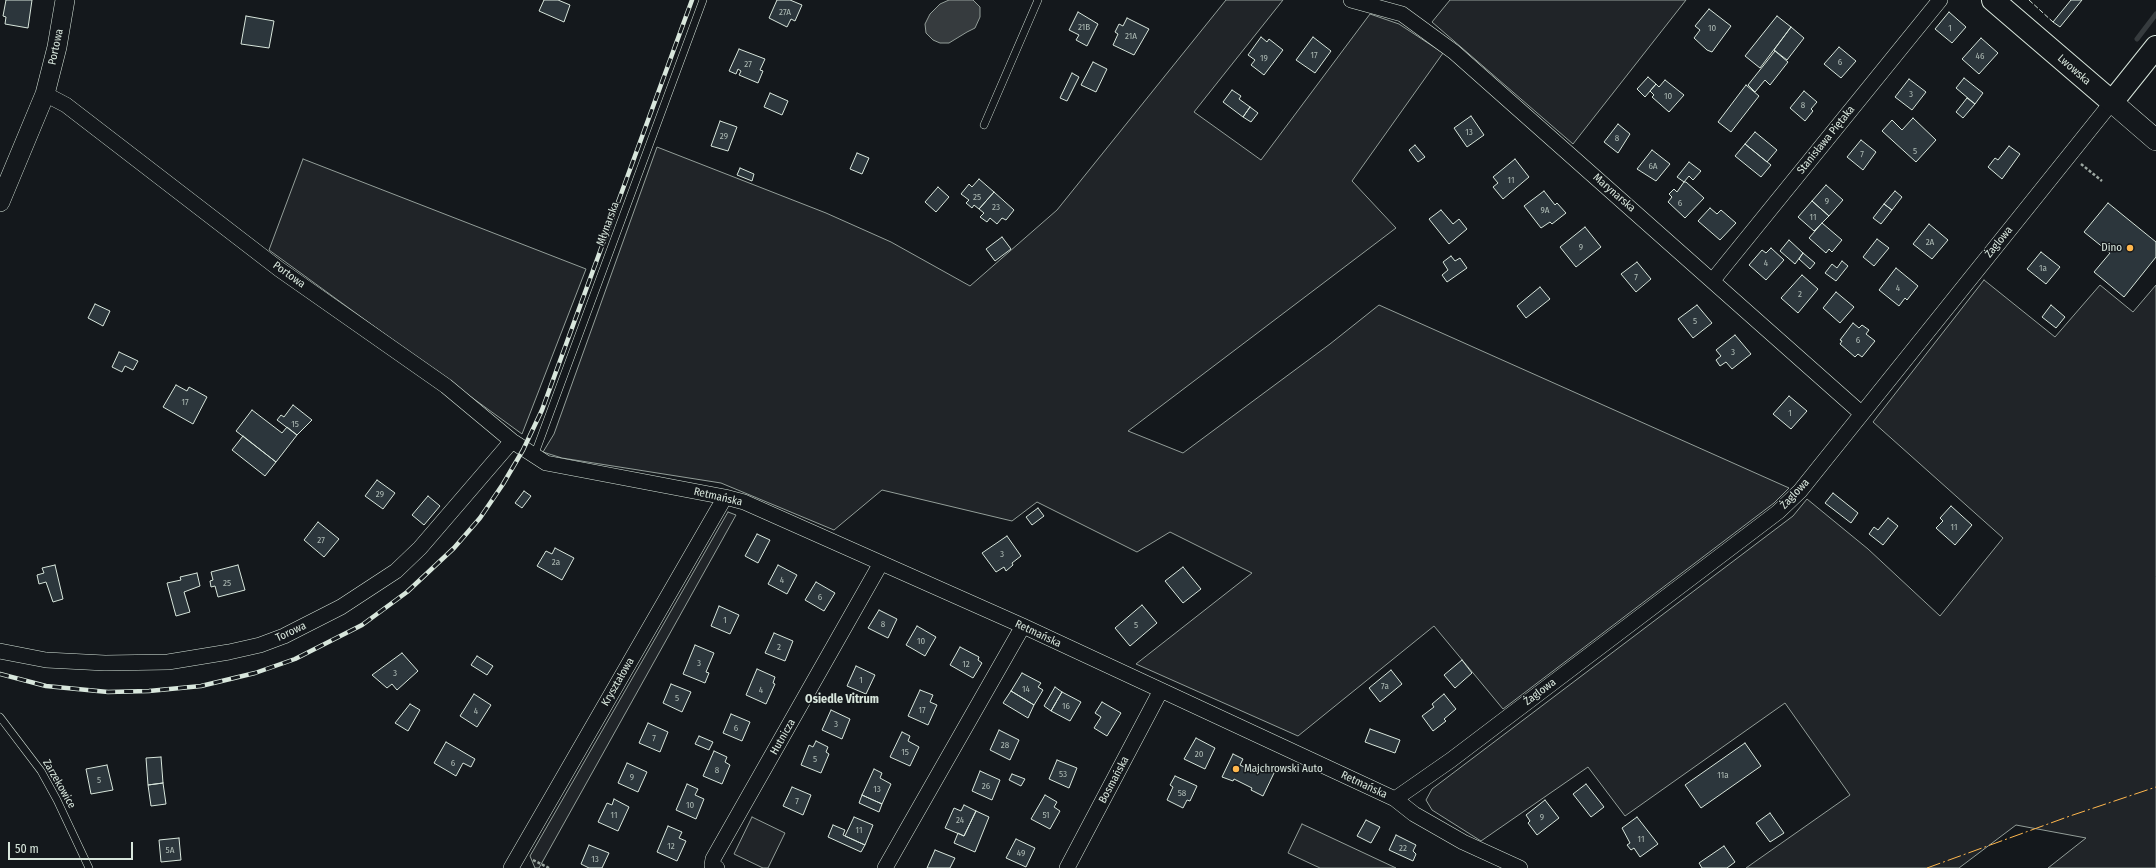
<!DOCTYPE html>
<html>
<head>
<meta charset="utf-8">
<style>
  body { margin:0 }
  #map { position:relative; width:2156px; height:868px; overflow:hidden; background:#14181c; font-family:"Fira Sans Condensed",sans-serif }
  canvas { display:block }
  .scale { position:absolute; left:8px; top:842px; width:125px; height:18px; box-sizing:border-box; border:2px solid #d8e6dc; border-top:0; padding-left:5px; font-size:12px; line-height:14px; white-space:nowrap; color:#d8e6dc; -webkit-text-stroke:3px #14181c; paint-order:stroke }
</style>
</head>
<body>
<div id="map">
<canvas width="2156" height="868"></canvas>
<div class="scale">50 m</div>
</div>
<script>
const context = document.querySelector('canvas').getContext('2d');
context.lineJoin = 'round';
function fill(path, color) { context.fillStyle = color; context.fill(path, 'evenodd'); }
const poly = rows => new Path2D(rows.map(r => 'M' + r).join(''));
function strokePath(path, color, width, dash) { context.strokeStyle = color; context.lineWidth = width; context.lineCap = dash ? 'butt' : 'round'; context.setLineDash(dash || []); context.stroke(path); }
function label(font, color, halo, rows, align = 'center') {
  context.font = font + ' "Fira Sans Condensed",sans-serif'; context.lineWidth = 3; context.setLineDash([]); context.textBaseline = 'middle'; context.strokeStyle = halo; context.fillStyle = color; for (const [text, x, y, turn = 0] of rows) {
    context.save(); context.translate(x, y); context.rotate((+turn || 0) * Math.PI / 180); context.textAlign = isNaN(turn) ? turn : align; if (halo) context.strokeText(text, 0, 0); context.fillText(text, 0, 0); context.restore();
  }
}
const green = poly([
  [1226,0,1283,0,1194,112,1261,160,1370,14,1399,24,1443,53,1352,181,1396,228,1128,431,1183,453,1330,344,1379,305,1789,488,1774,503,1503,709,1434,626,1298,736,1136,664,1252,573,1170,532,1137,552,1037,502,1012,521,882,490,834,530,721,483,562,458,543,452,554,434,657,147,826,213,891,242,970,286,1057,210,1226,0],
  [1450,0,1686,0,1573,144,1432,22,1450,0],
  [303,159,586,269,522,434,269,250,303,159],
  [1984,280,2055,337,2100,285,2133,312,2156,285,2156,868,2048,868,2086,838,2016,825,1959,868,1746,868,1850,795,1785,703,1625,816,1588,767,1481,841,1432,810,1426,800,1432,789,1793,516,1807,499,1868,549,1940,616,2003,538,1873,422,1984,280],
  [728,512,736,515,539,868,535,868,530,856,728,512],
  [752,817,785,833,768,868,763,868,734,854,752,817],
  [1302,824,1396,868,1320,868,1288,853,1302,824]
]);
fill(green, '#202428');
strokePath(green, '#939e99', 1);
const water = poly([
  [949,0,973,0,980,7,980,17,975,28,967,32,949,43,940,43,933,40,926,33,925,24,930,14,940,4,949,0]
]);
fill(water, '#363b3e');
strokePath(water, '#939e99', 1);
strokePath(poly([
  [2137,39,2156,14]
]), '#363b3e', 5);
const building = poly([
  [6,0,32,0,28,28,5,24,6,17,3,16,6,0],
  [544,0,558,0,570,5,564,22,539,11,544,0],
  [777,0,790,0,802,5,795,21,791,19,787,27,769,18,777,0],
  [2071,0,2082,0,2060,27,2053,22,2071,0],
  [1709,9,1731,26,1712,52,1707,50,1694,38,1700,30,1695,26,1709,9],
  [1078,12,1098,24,1087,46,1076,40,1079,35,1069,30,1078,12],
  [1949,12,1966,27,1952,43,1935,29,1949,12],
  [246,16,274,21,269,48,241,44,246,16],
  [1777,16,1791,27,1760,68,1745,56,1777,16],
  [1127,18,1149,29,1134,55,1113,45,1118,34,1115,32,1119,24,1123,26,1127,18],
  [1791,27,1804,38,1787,60,1774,50,1791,27],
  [1261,37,1267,42,1269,39,1283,50,1264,75,1251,65,1255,60,1248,55,1261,37],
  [1313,37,1331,51,1315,73,1296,60,1313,37],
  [1981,38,1998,53,1979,74,1962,59,1981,38],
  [1839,47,1856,61,1841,78,1824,64,1839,47],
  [739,49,765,59,760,70,763,71,758,83,739,75,741,71,738,69,736,74,729,71,739,49],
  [1775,51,1788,62,1770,85,1765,80,1755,92,1748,85,1775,51],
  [1093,62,1107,69,1096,92,1081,85,1093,62],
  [1072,73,1079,77,1067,101,1060,98,1072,73],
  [1648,77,1656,84,1645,97,1637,89,1648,77],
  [1964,78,1983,93,1975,104,1956,88,1964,78],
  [1909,79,1926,92,1912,110,1895,97,1909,79],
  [1665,80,1684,95,1669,112,1652,97,1654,95,1650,91,1656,84,1659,87,1665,80],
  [1746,85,1759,96,1731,132,1718,122,1746,85],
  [1232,90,1241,96,1239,99,1250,107,1243,117,1223,102,1232,90],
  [1804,91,1817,102,1811,109,1813,111,1805,121,1790,108,1804,91],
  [770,93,788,101,782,115,764,107,770,93],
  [1967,98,1975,104,1963,118,1956,112,1967,98],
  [1250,107,1258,113,1251,122,1243,117,1250,107],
  [1471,116,1484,135,1467,147,1454,128,1471,116],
  [1913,118,1936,140,1916,162,1882,131,1892,120,1902,130,1913,118],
  [720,121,737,127,728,151,711,146,720,121],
  [1618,124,1630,134,1618,153,1604,142,1618,124],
  [1755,132,1777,150,1767,162,1745,144,1755,132],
  [1861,140,1876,152,1863,170,1847,157,1861,140],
  [1745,144,1771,165,1761,177,1735,156,1745,144],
  [1415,145,1425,157,1418,162,1409,150,1415,145],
  [2009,146,2020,154,2002,179,1988,167,1995,158,1998,160,2009,146],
  [1652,150,1670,164,1656,181,1637,169,1652,150],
  [857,153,869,158,862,174,850,169,857,153],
  [1515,159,1529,177,1503,199,1493,187,1498,183,1493,177,1515,159],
  [1689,162,1701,171,1693,180,1689,176,1684,182,1677,177,1689,162],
  [740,168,754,174,752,181,737,175,740,168],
  [979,179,994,192,979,209,974,205,972,208,966,203,969,200,961,194,969,184,972,187,979,179],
  [1684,182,1686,182,1704,198,1685,218,1668,202,1672,197,1669,194,1674,189,1677,192,1684,182],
  [1826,185,1843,200,1829,216,1812,201,1826,185],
  [938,187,949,197,936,212,925,202,938,187],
  [1544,191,1555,205,1557,203,1566,213,1552,224,1550,222,1541,228,1524,206,1544,191],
  [1895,191,1902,197,1892,210,1884,204,1895,191],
  [994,192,1014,210,1006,220,1002,218,997,224,990,218,987,222,980,217,984,213,979,209,994,192],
  [1812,201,1829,216,1814,231,1798,217,1812,201],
  [2108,203,2156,242,2156,257,2124,297,2094,272,2110,253,2084,232,2108,203],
  [1884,204,1892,210,1881,224,1873,218,1884,204],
  [1710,208,1717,214,1721,210,1736,223,1720,240,1698,221,1710,208],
  [1441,210,1453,224,1459,219,1467,229,1449,244,1429,219,1441,210],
  [1822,223,1842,240,1832,252,1829,249,1826,253,1809,238,1822,223],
  [1929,224,1948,240,1932,259,1913,244,1929,224],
  [1585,227,1601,247,1576,267,1560,247,1585,227],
  [1002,237,1011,249,995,261,986,249,1002,237],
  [1877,239,1889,248,1874,266,1863,257,1877,239],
  [1789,240,1803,253,1795,264,1780,251,1789,240],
  [1771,248,1784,260,1766,280,1749,265,1762,250,1766,253,1771,248],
  [2041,252,2060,267,2046,284,2027,269,2041,252],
  [1803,253,1815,263,1810,269,1799,259,1803,253],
  [1451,256,1455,261,1460,258,1467,268,1447,282,1442,275,1448,270,1443,262,1451,256],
  [1842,261,1848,266,1836,281,1825,273,1832,264,1837,268,1842,261],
  [1637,262,1651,279,1636,292,1621,274,1637,262],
  [1896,268,1918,286,1907,300,1905,298,1899,306,1879,290,1896,268],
  [1802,275,1818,289,1798,313,1781,298,1802,275],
  [1540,287,1550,299,1526,318,1517,306,1540,287],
  [1836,292,1854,307,1840,323,1823,308,1836,292],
  [95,304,110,311,103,326,88,318,95,304],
  [1697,305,1712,323,1693,338,1678,319,1697,305],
  [2051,305,2065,317,2056,328,2042,317,2051,305],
  [1853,323,1859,328,1862,325,1869,330,1866,334,1875,341,1862,357,1858,354,1855,357,1840,344,1842,341,1840,340,1853,323],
  [1735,335,1751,354,1732,369,1726,362,1720,366,1716,360,1721,356,1716,350,1735,335],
  [119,352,138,361,133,370,125,366,122,372,112,367,119,352],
  [176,385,187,391,189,387,207,397,193,424,163,407,176,385],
  [1789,396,1807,411,1791,429,1773,414,1789,396],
  [293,405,312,420,297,435,277,420,281,415,284,417,293,405],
  [252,410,282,433,287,427,297,435,276,462,236,431,252,410],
  [243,436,276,462,265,476,232,450,243,436],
  [377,480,395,493,383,509,365,496,377,480],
  [524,491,531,496,522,508,515,503,524,491],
  [1833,493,1858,513,1851,523,1825,503,1833,493],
  [428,496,440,506,424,525,412,515,428,496],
  [1951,506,1972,525,1955,545,1936,528,1943,521,1940,518,1951,506],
  [1038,508,1044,516,1032,525,1026,517,1038,508],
  [1888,518,1898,526,1883,545,1869,534,1874,527,1878,530,1888,518],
  [318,522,339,539,324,557,304,540,318,522],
  [757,534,770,540,758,563,745,556,757,534],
  [1007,536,1021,556,1012,563,1013,565,1006,571,1004,567,996,572,982,553,1007,536],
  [555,548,574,558,562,580,537,566,546,551,552,554,555,548],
  [55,565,63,599,53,602,46,582,39,584,37,575,44,573,42,568,55,565],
  [238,565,245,590,218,597,215,586,211,587,210,581,213,580,211,572,238,565],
  [778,565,797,575,787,594,768,584,778,565],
  [1183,567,1201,589,1183,603,1165,581,1183,567],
  [197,573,200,586,184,592,190,612,176,616,167,583,181,580,180,577,197,573],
  [816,582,835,593,824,611,805,600,816,582],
  [1142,605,1157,623,1130,646,1115,628,1142,605],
  [719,606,739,615,730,634,711,626,719,606],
  [879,610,897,619,888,638,868,628,879,610],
  [917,626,936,637,925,656,906,645,917,626],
  [774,633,793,641,785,661,765,653,774,633],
  [695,645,714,653,706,672,709,673,705,683,683,674,695,645],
  [960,647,979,657,978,660,982,663,973,678,950,665,960,647],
  [402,653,418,671,397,690,392,684,387,688,372,675,402,653],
  [477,656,493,666,487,675,471,665,477,656],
  [1462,660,1472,673,1455,688,1444,675,1462,660],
  [856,666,875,675,866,694,847,686,856,666],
  [757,669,775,677,773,683,775,684,766,704,746,695,757,669],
  [1391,670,1402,684,1380,702,1369,688,1391,670],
  [1022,673,1041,683,1038,687,1043,690,1034,705,1011,691,1022,673],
  [671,684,691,692,682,712,663,703,671,684],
  [1055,687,1062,692,1051,711,1044,706,1055,687],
  [920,690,933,695,930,702,937,705,928,725,908,716,920,690],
  [1011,691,1034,705,1028,718,1003,703,1011,691],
  [1062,692,1081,702,1070,721,1051,711,1062,692],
  [474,694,491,705,477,727,460,716,474,694],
  [1444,694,1456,709,1444,719,1446,721,1433,731,1422,716,1434,707,1432,704,1444,694],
  [1102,702,1121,713,1107,736,1094,728,1101,717,1095,713,1102,702],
  [410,704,420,710,408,731,395,723,410,704],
  [831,710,850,719,842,739,822,730,831,710],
  [731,714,750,722,742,741,723,733,731,714],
  [648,723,668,732,660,752,639,743,648,723],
  [1370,729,1400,740,1395,753,1365,742,1370,729],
  [999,730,1019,740,1010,760,990,750,999,730],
  [902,732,910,736,908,741,919,747,910,766,890,757,902,732],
  [699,736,713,742,709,750,695,744,699,736],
  [1196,738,1215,748,1205,769,1184,759,1196,738],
  [816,741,828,747,826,752,829,754,821,773,801,765,809,745,813,747,816,741],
  [446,742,475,759,471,767,463,763,456,776,434,763,446,742],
  [1745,743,1761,766,1701,808,1685,785,1745,743],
  [714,751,727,757,725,762,730,765,722,784,703,776,714,751],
  [1233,754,1243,759,1240,765,1258,774,1262,767,1274,773,1263,796,1251,790,1252,788,1234,779,1233,781,1222,777,1233,754],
  [161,757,163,783,148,785,146,758,161,757],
  [1057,760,1077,768,1069,788,1049,779,1057,760],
  [627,763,647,772,638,792,618,783,627,763],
  [107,765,113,790,91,794,86,769,107,765],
  [874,769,882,773,880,778,891,784,882,804,862,795,874,769],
  [980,771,1000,780,992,800,972,791,980,771],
  [1012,774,1025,779,1021,786,1009,780,1012,774],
  [1175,776,1197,786,1190,801,1187,800,1183,808,1167,800,1173,787,1170,785,1175,776],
  [163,783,166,804,151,806,148,785,163,783],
  [687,784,698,789,695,795,704,799,696,819,676,810,687,784],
  [1586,784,1604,807,1591,817,1573,794,1586,784],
  [792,787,811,795,803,815,783,806,792,787],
  [862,795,882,804,879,812,859,803,862,795],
  [1045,795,1057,802,1054,807,1060,811,1050,829,1031,819,1045,795],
  [614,799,629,807,618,831,598,822,607,803,612,805,614,799],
  [1545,800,1559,818,1537,835,1528,823,1530,821,1526,815,1545,800],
  [964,805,976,811,964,836,945,828,954,808,961,811,964,805],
  [976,811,989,817,975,852,954,843,958,833,964,836,976,811],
  [1770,813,1784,833,1770,842,1756,823,1770,813],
  [854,817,873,825,865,845,845,836,854,817],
  [1637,817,1658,844,1640,857,1634,848,1631,850,1627,845,1630,843,1622,828,1637,817],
  [1366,820,1380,827,1371,843,1357,836,1366,820],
  [833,825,845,830,843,835,865,845,861,852,828,837,833,825],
  [668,826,682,832,679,838,686,841,677,861,657,852,668,826],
  [1396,835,1416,845,1413,851,1416,854,1413,861,1389,850,1396,835],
  [179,838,181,860,161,862,159,840,179,838],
  [1016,839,1035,848,1026,867,1006,858,1016,839],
  [589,845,609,853,602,868,589,868,581,864,589,845],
  [1724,846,1735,862,1727,868,1702,868,1699,863,1724,846],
  [935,850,955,858,950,868,927,868,935,850]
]);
fill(building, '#2c363c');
strokePath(building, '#d8e6dc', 1);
const service = poly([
  [984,125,1038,0],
  [534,456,703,0],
  [0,717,41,771,57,800,89,868]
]);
const minor = poly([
  [1351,0,1402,14,1454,52,1861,413],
  [45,94,66,105,279,269,446,386,512,441,546,463,725,497,744,502,1023,626,1395,799,1414,814,1463,842,1520,868],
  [1713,280,1940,0],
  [0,651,46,660,105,663,168,662,229,652,260,645,284,636,341,607,396,571,420,548,512,441],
  [1395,799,1451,760,1778,512,1800,491,2112,102],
  [511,868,725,497],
  [717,868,712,865,713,859,881,563],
  [885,868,1023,626],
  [1067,868,1160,692]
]);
const tertiary = poly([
  [0,202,45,94,57,47,65,0]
]);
const secondary = poly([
  [2112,102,2156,140]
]);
const primary = poly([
  [1993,0,2112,102,2156,47]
]);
strokePath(service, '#d8e6dc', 8);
strokePath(minor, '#d8e6dc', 16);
strokePath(tertiary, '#d8e6dc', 20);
strokePath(secondary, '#d8e6dc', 22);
strokePath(primary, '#d8e6dc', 24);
strokePath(poly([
  [2081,164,2102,181],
  [533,860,549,868]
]), '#9da8a2', 2.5, [3, 2]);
strokePath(service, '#14181c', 7);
strokePath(minor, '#14181c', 15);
strokePath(tertiary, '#14181c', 19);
strokePath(secondary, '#14181c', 21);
strokePath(primary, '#14181c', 22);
const rail = poly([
  [0,674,46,686,108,692,149,691,201,686,255,673,295,659,362,625,407,592,454,548,480,518,503,484,523,450,542,410,692,0]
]);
strokePath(rail, '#d8e6dc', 4.5);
strokePath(rail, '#14181c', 3, [9]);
strokePath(poly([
  [2029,0,2053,22]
]), '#d8e6dc', 1, [5, 2]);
strokePath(poly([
  [1927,868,2070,816,2156,787]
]), '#ffb74d', 1, [14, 3, 2, 3]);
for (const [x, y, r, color] of [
  [2130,248,4,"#ffb74d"],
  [1236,769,4,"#ffb74d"]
]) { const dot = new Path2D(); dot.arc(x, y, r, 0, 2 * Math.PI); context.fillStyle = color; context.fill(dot); strokePath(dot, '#14181c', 1.5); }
label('9px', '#adbab4', null, [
  ["27A",785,12],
  ["21B",1084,27],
  ["10",1712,28],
  ["1",1950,28],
  ["21A",1131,36],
  ["17",1314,55],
  ["46",1980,56],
  ["19",1264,58],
  ["6",1840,62],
  ["27",748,64],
  ["3",1911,94],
  ["10",1668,96],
  ["8",1803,105],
  ["13",1469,132],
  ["29",724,136],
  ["8",1617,138],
  ["5",1915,151],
  ["7",1862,154],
  ["6A",1653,166],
  ["11",1511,180],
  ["25",977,197],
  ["9",1827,201],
  ["6",1680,203],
  ["23",996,207],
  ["9A",1545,210],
  ["11",1813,217],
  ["2A",1930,242],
  ["9",1581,247],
  ["4",1766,263],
  ["1a",2043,268],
  ["7",1636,277],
  ["4",1898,288],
  ["2",1800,294],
  ["5",1695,321],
  ["6",1858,340],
  ["3",1733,352],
  ["17",185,402],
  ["1",1790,413],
  ["15",295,424],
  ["29",380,494],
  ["11",1954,527],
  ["27",321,540],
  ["3",1002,554],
  ["2a",556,562],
  ["4",782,580],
  ["25",227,583],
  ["6",820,597],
  ["1",725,620],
  ["8",883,624],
  ["5",1136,625],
  ["10",921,641],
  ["2",779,647],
  ["3",699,663],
  ["12",966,664],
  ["3",395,673],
  ["1",861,680],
  ["7a",1385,686],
  ["14",1026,689],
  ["4",761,690],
  ["5",677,698],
  ["16",1066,706],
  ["17",922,710],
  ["4",476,711],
  ["3",836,724],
  ["6",736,728],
  ["7",654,738],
  ["28",1005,745],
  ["15",905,752],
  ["20",1199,754],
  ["5",815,759],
  ["6",453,763],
  ["8",717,770],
  ["53",1063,774],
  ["11a",1723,775],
  ["9",632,777],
  ["5",99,780],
  ["26",986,786],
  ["13",877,789],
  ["58",1182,793],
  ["7",797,801],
  ["10",690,805],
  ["11",614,815],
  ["51",1046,815],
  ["9",1542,817],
  ["24",960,820],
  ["11",859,830],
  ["11",1641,839],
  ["12",671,846],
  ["22",1403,848],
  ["5A",170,850],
  ["49",1021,853],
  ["13",595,859]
]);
label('11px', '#d8e6dc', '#14181c', [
  ["Portowa",56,47,-78],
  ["Lwowska",2074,70,41],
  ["Stanisława Piętaka",1826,140,-51],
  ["Marynarska",1614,193,41],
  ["Młynarska",608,224,-70],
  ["Żaglowa",1999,242,-51],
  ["Portowa",289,275,36],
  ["Żaglowa",1795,494,-47],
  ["Retmańska",718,497,13],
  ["Torowa",291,632,-25],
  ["Retmańska",1038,634,25],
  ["Kryształowa",618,682,-60],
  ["Żaglowa",1540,692,-37],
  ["Hutnicza",783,737,-60],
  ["Bosmańska",1114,780,-62],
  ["Zarzekowice",59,784,60],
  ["Retmańska",1364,785,25]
]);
label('11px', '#d8e6dc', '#14181c', [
  ["Dino",2122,248],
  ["Majchrowski Auto",1244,769,"left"]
], 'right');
label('bold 12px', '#d8e6dc', '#14181c', [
  ["Osiedle Vitrum",842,700]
]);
</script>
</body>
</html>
